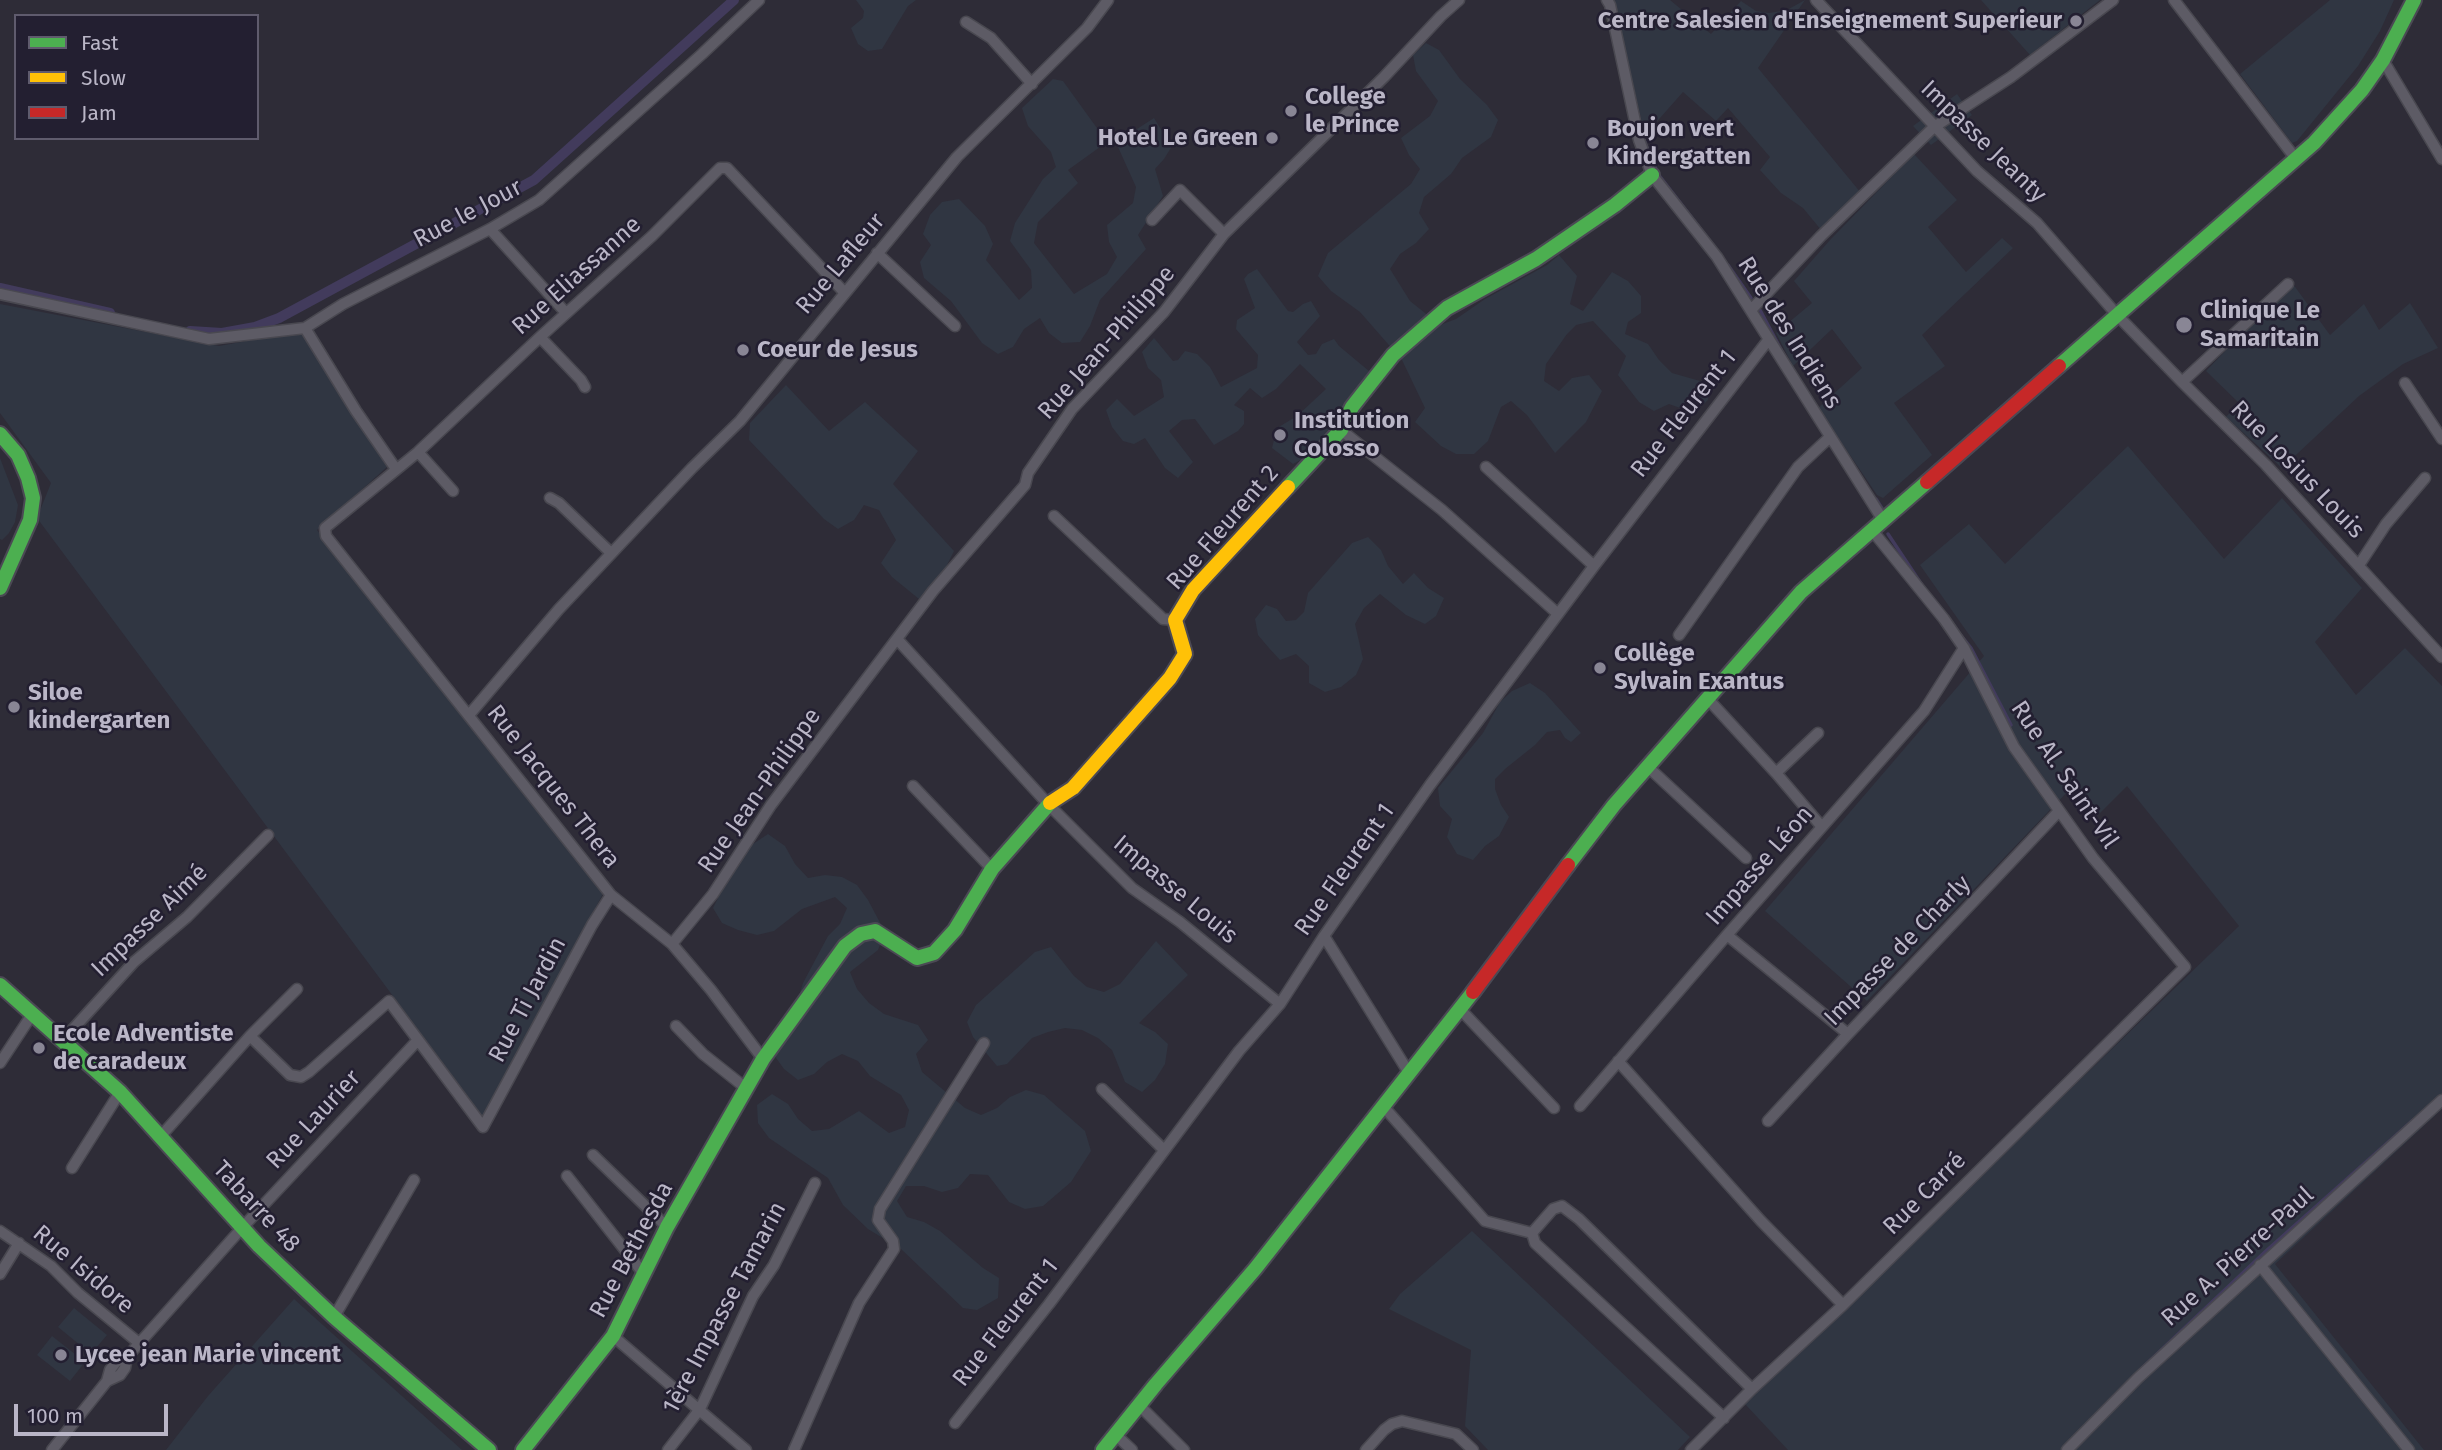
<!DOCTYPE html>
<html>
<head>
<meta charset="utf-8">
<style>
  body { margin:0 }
  #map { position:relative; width:2442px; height:1450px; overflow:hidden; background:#2e2c37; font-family:"Fira Sans",sans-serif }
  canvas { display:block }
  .legend { position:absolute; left:14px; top:14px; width:245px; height:126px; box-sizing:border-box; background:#231f31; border:2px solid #5f5b6d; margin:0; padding:9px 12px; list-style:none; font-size:21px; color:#bab6c7 }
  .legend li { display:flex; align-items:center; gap:14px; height:35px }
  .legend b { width:35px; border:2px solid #5f5b6d }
  .scale { position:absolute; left:14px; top:1404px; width:154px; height:32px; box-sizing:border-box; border:4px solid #bab6c7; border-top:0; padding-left:9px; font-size:21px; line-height:24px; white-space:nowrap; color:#bab6c7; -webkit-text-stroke:5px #231f31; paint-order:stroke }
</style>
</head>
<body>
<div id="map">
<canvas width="2442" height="1450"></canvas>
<ul class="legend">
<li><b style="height:9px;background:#4caf50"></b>Fast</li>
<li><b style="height:9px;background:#ffc107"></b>Slow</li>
<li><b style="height:9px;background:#c62828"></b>Jam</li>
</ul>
<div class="scale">100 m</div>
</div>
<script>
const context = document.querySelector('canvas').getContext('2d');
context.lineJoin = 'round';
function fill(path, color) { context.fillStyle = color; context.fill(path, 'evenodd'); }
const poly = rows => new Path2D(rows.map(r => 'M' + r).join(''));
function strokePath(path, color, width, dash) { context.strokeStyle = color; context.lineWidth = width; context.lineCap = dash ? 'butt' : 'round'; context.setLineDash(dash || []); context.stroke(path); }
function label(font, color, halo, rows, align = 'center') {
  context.font = font + ' "Fira Sans",sans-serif'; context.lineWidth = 5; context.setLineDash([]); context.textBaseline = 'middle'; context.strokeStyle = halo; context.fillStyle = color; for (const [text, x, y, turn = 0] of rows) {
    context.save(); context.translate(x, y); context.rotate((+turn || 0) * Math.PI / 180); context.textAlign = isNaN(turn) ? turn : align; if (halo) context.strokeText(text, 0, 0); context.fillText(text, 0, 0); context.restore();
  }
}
fill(poly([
  [856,0,916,0,908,6,882,49,868,51,858,44,851,28,863,18,864,11],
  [1613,0,1670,0,1711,34,1741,1,1756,11,1769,13,1787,10,1805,0,1758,68,1861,193,1822,231,1803,208,1781,193,1760,170,1770,157,1728,108,1716,121,1683,92,1645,135],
  [1981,0,2100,0,2030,55],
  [2330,0,2394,0,2380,31,2358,66,2297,141,2292,143,2240,74],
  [1426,43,1439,50,1460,79,1487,105,1498,120,1491,137,1462,158,1451,174,1424,197,1419,213,1429,229,1416,243,1400,254,1390,269,1410,301,1440,325,1456,319,1485,299,1547,265,1559,255,1577,276,1570,304,1583,311,1612,272,1628,281,1641,296,1641,313,1628,322,1625,334,1648,344,1659,360,1672,373,1707,383,1708,400,1694,413,1669,404,1654,411,1639,402,1618,375,1626,356,1593,321,1576,325,1567,334,1546,364,1544,381,1559,391,1572,378,1589,375,1602,391,1586,422,1555,453,1527,415,1511,401,1501,407,1488,441,1474,454,1456,454,1441,446,1415,422,1425,408,1402,360,1360,312,1331,291,1318,276,1328,253,1411,184,1420,169,1409,155,1401,138,1430,116,1438,101,1416,71,1413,55],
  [1053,79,1063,81,1107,142,1068,170,1078,183,1038,222,1034,243,1074,294,1107,274,1117,257,1109,242,1107,225,1133,203,1136,187,1118,147,1123,138,1154,118,1162,131,1174,143,1164,159,1155,169,1163,196,1138,235,1146,249,1100,300,1090,326,1080,342,1062,343,1049,333,1040,318,1024,329,1013,347,998,354,982,343,951,301,924,278,920,262,931,245,923,234,930,215,942,202,959,199,985,226,993,244,986,260,1019,300,1032,288,1031,270,1010,241,1015,223,1043,179,1056,167,1051,152,1028,126,1022,108],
  [1957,94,1972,115,1931,145,1913,126],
  [1914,154,1957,200,1928,227,1966,272,2002,238,2013,248,1922,335,1945,366,1894,403,1932,455,1883,498,1877,495,1818,408,1862,368,1832,329,1793,366,1776,333,1812,303,1794,281,1830,240],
  [1257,269,1288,311,1293,312,1303,304,1311,301,1320,316,1297,342,1308,355,1316,354,1322,344,1334,339,1339,346,1369,371,1360,393,1338,420,1308,456,1293,464,1272,448,1277,428,1297,416,1326,389,1300,364,1276,389,1262,398,1250,388,1234,405,1244,411,1244,424,1238,431,1214,445,1195,419,1182,420,1169,431,1193,462,1178,478,1165,468,1145,438,1134,444,1123,441,1112,427,1106,410,1117,399,1134,416,1164,397,1161,380,1148,368,1142,352,1154,338,1173,361,1178,360,1185,351,1197,354,1210,367,1221,387,1257,368,1258,355,1236,329,1237,320,1255,308,1244,279,1248,274],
  [2293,284,2330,335,2364,304,2379,330,2410,303,2438,348,2403,364,2359,396,2282,468,2226,417,2239,403,2206,371,2246,329],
  [0,304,219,346,300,331,387,467,317,530,605,890,483,1117,37,518,51,483,0,413],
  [786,385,829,431,865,402,918,451,893,484,954,551,942,575,919,599,892,577,881,563,896,540,879,510,864,505,854,520,838,529,824,519,749,440,750,423],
  [2128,446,2224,559,2282,498,2362,588,2315,642,2356,695,2405,648,2442,686,2442,1109,2275,1264,2424,1450,1788,1450,1745,1404,2239,926,2127,786,2094,819,2070,789,1867,1001,1765,911,1984,656,1920,565,1969,524,2005,564],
  [0,458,18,505,15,522,9,533,2,540,0,539],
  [1368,537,1381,550,1388,566,1403,584,1414,573,1428,588,1444,598,1436,616,1425,624,1406,615,1380,594,1364,608,1355,624,1363,659,1356,675,1341,687,1325,692,1309,683,1309,666,1296,654,1280,660,1269,648,1258,635,1255,619,1266,605,1277,609,1286,621,1296,620,1304,612,1308,593,1352,543],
  [1530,683,1545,693,1581,733,1571,742,1565,738,1560,730,1547,732,1535,745,1505,769,1495,779,1495,789,1501,805,1509,817,1499,836,1485,846,1473,860,1457,854,1447,837,1452,819,1440,806,1438,788,1483,733,1500,702,1512,691],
  [768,834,785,846,795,864,808,878,825,875,842,877,857,885,868,900,885,932,878,950,850,972,857,989,869,1003,884,1014,918,1025,928,1040,916,1054,922,1072,965,1108,981,1115,997,1108,1010,1097,1026,1090,1044,1095,1085,1131,1091,1151,1071,1182,1043,1206,1025,1209,1009,1202,988,1175,970,1174,958,1188,942,1192,924,1186,906,1186,897,1201,907,1217,924,1222,940,1231,983,1268,999,1278,998,1298,977,1310,963,1308,901,1249,868,1229,843,1205,828,1178,769,1138,758,1123,757,1105,772,1094,788,1104,798,1119,812,1131,829,1129,859,1111,889,1133,905,1127,909,1110,901,1095,870,1076,858,1061,842,1054,827,1062,814,1074,798,1080,784,1069,774,1055,766,1040,798,999,803,983,828,936,840,924,847,908,835,897,802,909,774,931,757,935,738,930,722,923,713,908,725,884,750,846],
  [1156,941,1188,975,1139,1023,1155,1032,1168,1044,1165,1064,1155,1080,1142,1092,1125,1082,1112,1050,1098,1038,1082,1030,1065,1028,1048,1032,1032,1038,1007,1064,997,1066,973,1037,967,1022,976,1005,1035,952,1051,947,1074,976,1087,987,1104,992,1120,984],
  [1472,1231,1690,1437,1678,1450,1488,1450,1465,1426,1471,1350,1389,1309,1400,1294],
  [294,1299,462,1450,166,1450,208,1396],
  [74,1308,107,1335,91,1354,58,1327],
  [52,1336,85,1362,70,1381,37,1355]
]), '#303642');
strokePath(poly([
  [1643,138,1658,174,1713,245],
  [1728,265,1751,298],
  [1760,310,1785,357],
  [1876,499,1885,513],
  [1888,534,1922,585],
  [1959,633,1971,648,2011,725],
  [2140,1370,2266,1251,2413,1120]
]), '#423b5c', 3.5);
strokePath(poly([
  [0,288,110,313],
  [190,331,222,333,255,327,279,318,534,180,734,0]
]), '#423b5c', 10);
const street = poly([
  [1607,0,1610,5,1639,140,1652,175,1717,257,1883,520],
  [1816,0,1977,171,2037,223,2118,316,2182,382,2266,465,2442,657],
  [2174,0,2296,159],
  [966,22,991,38,1032,84],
  [2383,60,2442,159],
  [1152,220,1180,190,1224,234],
  [490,229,566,313],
  [877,253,955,326],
  [0,294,209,339,305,328],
  [1752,309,1821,236,1934,127,2011,77,2113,0],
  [540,337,581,380,585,387],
  [2182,382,2288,284],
  [2405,383,2442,439],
  [1341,430,1442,510,1558,614],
  [418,452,453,491],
  [1486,467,1594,566],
  [396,469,356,411,305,328,343,304,490,229,539,200,702,54,759,0],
  [550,498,559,503,611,553],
  [1054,516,1163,619,1175,620],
  [2359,565,2386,524,2425,478],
  [1679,635,1798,467,1830,437],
  [897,639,1048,804,1132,888,1180,922,1280,1004],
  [1708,699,1776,773,1822,827],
  [469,715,559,609,692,468,740,421,957,157,1087,28,1108,0],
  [1647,766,1746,858],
  [1776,773,1818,733],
  [913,786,992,869],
  [1727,935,1848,1034],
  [1324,936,1409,1073],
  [672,944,713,894,771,805,933,591,1025,485,1028,473,1072,409,1164,312,1224,234,1384,77,1441,16,1459,0],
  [1460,1009,1554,1108],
  [676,1026,703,1054,747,1089],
  [250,1036,290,1075,301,1077,309,1072,389,1001,483,1127,592,925,611,895],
  [63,1040,134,962,187,917,268,835],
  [763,1059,711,990,672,944,611,895,326,536,325,528,418,452,540,337,652,236,720,168,727,168,844,292],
  [1618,1061,1761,1221,1843,1305],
  [0,1063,33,1013],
  [1102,1089,1164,1150],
  [1383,1106,1485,1221,1532,1233],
  [1580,1106,1727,935,1924,711,1964,648],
  [1768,1121,1848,1034,2059,811],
  [161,1136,250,1036,297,989],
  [593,1155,667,1227],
  [72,1168,120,1092],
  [567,1176,643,1273],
  [0,1231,51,1266,78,1293,139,1343],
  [2260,1265,2409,1450],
  [0,1274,19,1243],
  [334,1317,414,1180],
  [613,1336,746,1450],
  [107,1381,120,1375,125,1368,127,1357],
  [1139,1405,1184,1450],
  [1724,1418,1535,1243,1532,1233,1553,1209,1562,1206,1579,1219,1752,1389],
  [955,1423,1049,1304,1239,1051,1280,1004,1324,936,1430,785,1594,566,1769,339],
  [1116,1435,1132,1450],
  [52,1450,107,1381,110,1370,116,1362,127,1357,241,1229,418,1040],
  [668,1450,700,1409,753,1296,774,1265,815,1183],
  [794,1450,859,1303,894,1249,893,1241,878,1220,880,1209,984,1043],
  [1366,1450,1384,1430,1392,1424,1402,1421,1456,1434,1473,1450],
  [1691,1450,1752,1389,1843,1305,2185,967,2093,858,2014,747,1964,648,1944,619,1871,529],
  [2067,1450,2138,1378,2442,1100]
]);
const fast = poly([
  [2059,366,2314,143,2362,90,2383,60,2414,0],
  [0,434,18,455,28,478,33,498,30,520,0,588],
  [1288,487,1341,430,1352,407,1393,355,1447,308,1536,259,1615,205,1652,175],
  [1568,865,1614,805,1801,592,1927,482],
  [0,985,120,1092,259,1246,334,1317,489,1450],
  [523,1450,613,1336,667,1227,763,1059,845,946,861,934,875,931,917,958,934,953,955,930,992,869,1050,803],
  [1103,1450,1156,1384,1255,1269,1473,992]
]);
const slow = poly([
  [1050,803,1073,788,1170,678,1185,654,1175,620,1193,590,1288,487]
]);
const jam = poly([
  [1927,482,2059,366],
  [1473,992,1568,865]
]);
strokePath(street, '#494850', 13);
strokePath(fast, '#4b4954', 18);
strokePath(slow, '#4b4954', 18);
strokePath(jam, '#4b4954', 18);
strokePath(street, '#5d5b65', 10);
strokePath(fast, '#4caf50', 14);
strokePath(slow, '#ffc107', 14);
strokePath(jam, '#c62828', 14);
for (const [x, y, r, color] of [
  [2076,21,7,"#898695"],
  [1291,111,7,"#898695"],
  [1272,138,7,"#898695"],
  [1593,143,7,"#898695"],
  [2184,325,9,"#898695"],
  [743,350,7,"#898695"],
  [1280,435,7,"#898695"],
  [1600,668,7,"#898695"],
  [14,707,7,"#898695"],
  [39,1048,7,"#898695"],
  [61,1355,7,"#898695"]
]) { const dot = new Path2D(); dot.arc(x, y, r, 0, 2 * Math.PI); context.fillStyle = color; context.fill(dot); strokePath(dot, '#231f31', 2.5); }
label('bold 24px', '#bab6c7', '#231f31', [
  ["Centre Salesien d'Enseignement Superieur",2062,21,"right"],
  ["College",1305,97],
  ["le Prince",1305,125],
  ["Boujon vert",1607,129],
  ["Kindergatten",1607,157],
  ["Hotel Le Green",1258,138,"right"],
  ["Clinique Le",2200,311],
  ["Samaritain",2200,339],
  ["Coeur de Jesus",757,350],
  ["Institution",1294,421],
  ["Colosso",1294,449],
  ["Collège",1614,654],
  ["Sylvain Exantus",1614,682],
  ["Siloe",28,693],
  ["kindergarten",28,721],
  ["Ecole Adventiste",53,1034],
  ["de caradeux",53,1062],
  ["Lycee jean Marie vincent",75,1355]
], 'left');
label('24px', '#bab6c7', '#231f31', [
  ["Impasse Jeanty",1983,142,44],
  ["Rue le Jour",468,214,-28],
  ["Rue Lafleur",841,264,-50],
  ["Rue Eliassanne",577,276,-42],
  ["Rue des Indiens",1789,333,58],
  ["Rue Jean-Philippe",1107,343,-49],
  ["Rue Fleurent 1",1684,414,-52],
  ["Rue Losius Louis",2297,470,46],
  ["Rue Fleurent 2",1223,528,-49],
  ["Rue Al. Saint-Vil",2064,775,56],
  ["Rue Jacques Thera",553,787,52],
  ["Rue Jean-Philippe",760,791,-55],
  ["Impasse Léon",1760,866,-49],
  ["Rue Fleurent 1",1345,870,-55],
  ["Impasse Louis",1175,890,40],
  ["Impasse Aimé",150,921,-44],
  ["Impasse de Charly",1898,951,-46],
  ["Rue Ti Jardin",528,1000,-62],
  ["Rue Laurier",314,1120,-47],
  ["Rue Carré",1925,1194,-45],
  ["Tabarre 48",256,1207,47],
  ["Rue Bethesda",632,1250,-62],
  ["Rue A. Pierre-Paul",2238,1257,-42],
  ["Rue Isidore",83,1270,40],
  ["1ère Impasse Tamarin",725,1308,-62],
  ["Rue Fleurent 1",1006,1323,-52]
]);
</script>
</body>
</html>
